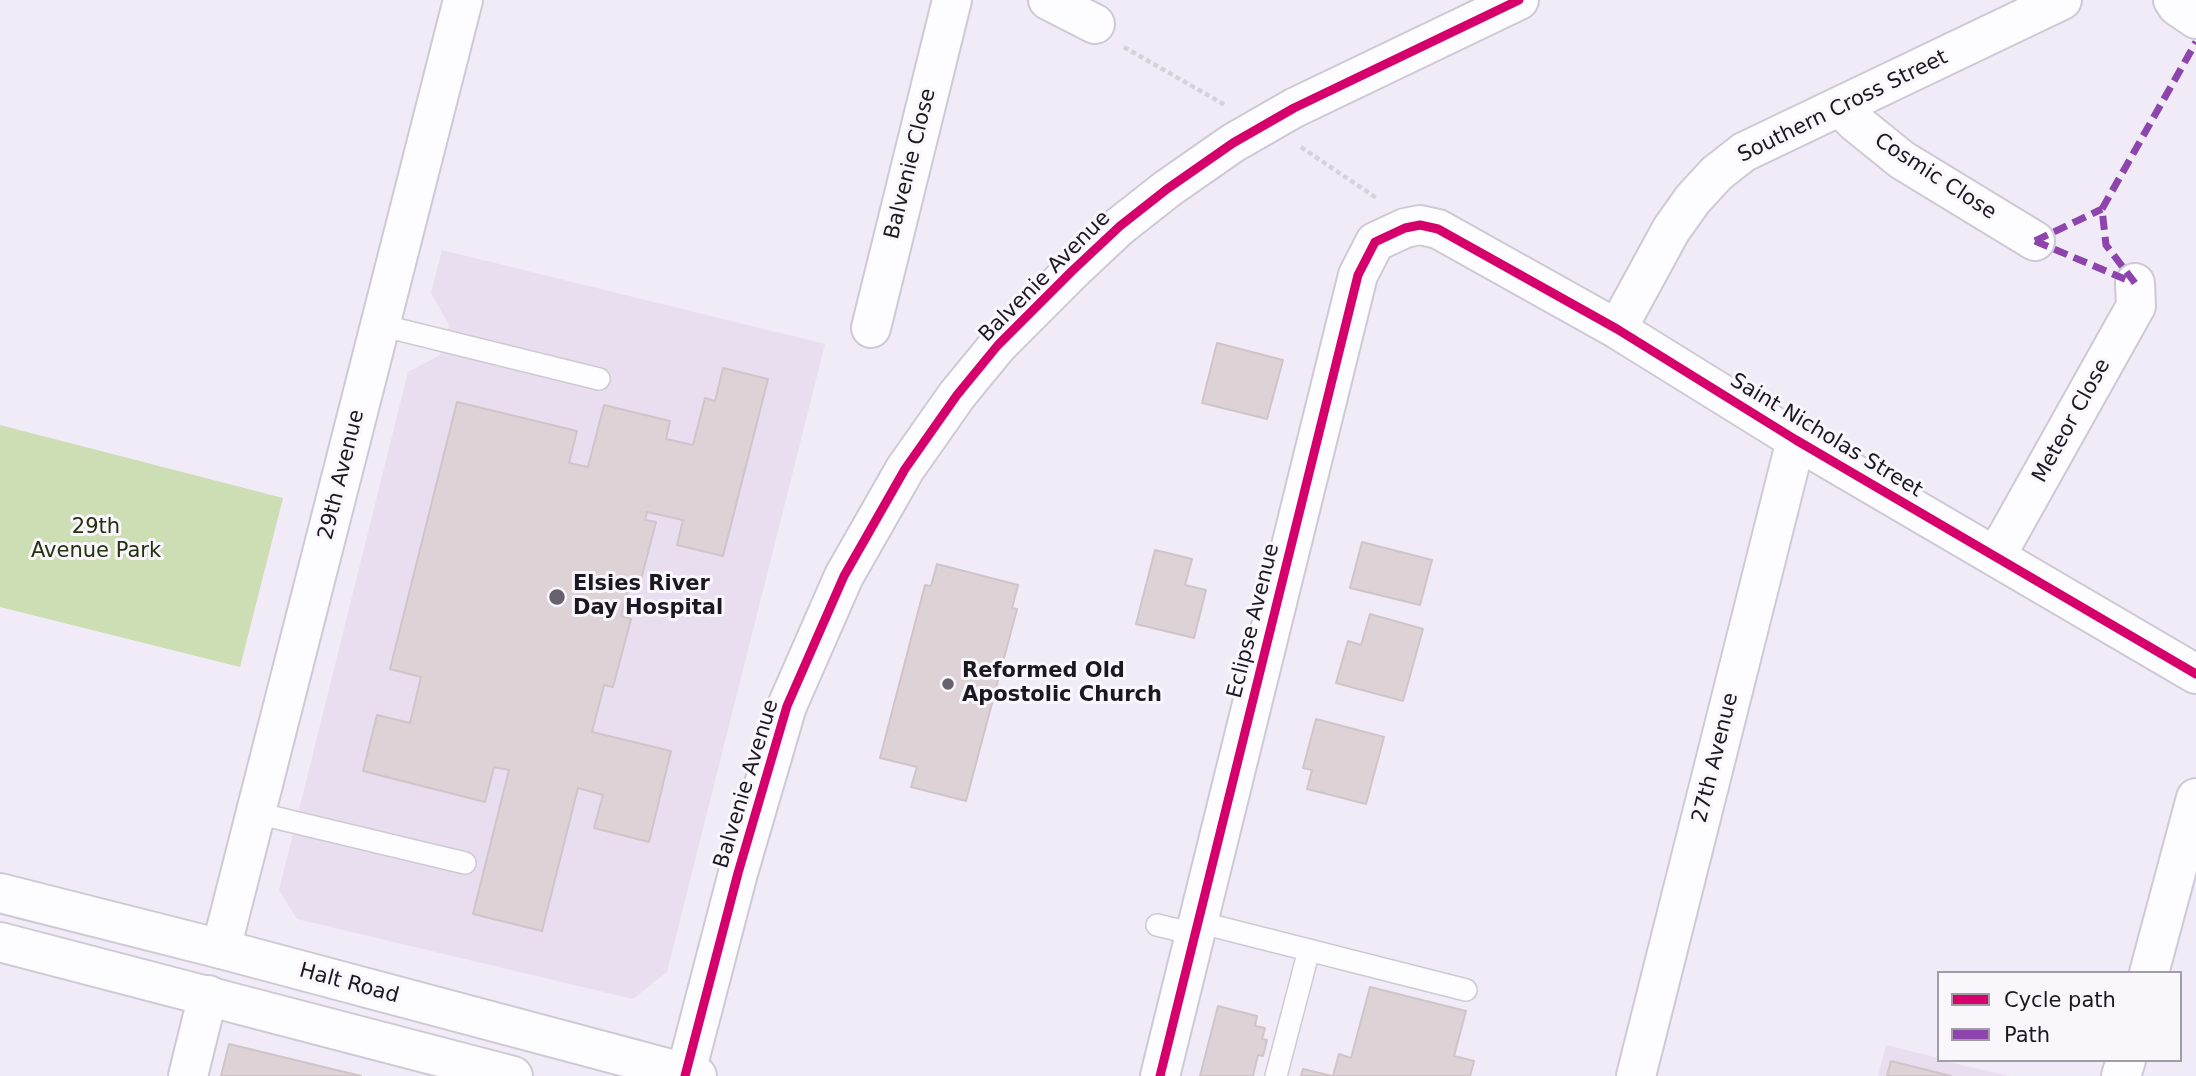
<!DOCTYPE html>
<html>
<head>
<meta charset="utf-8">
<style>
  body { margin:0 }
  #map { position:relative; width:2196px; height:1076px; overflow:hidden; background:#f1ebf7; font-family:"DejaVu Sans",sans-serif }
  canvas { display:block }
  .legend { position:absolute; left:1937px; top:971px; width:245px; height:91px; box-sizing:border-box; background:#f9f6fc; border:2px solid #a19da5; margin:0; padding:9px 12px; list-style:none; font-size:21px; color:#1d1722 }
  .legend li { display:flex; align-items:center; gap:14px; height:35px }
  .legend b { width:35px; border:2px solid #a19da5 }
</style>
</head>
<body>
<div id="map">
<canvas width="2196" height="1076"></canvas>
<ul class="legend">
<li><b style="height:9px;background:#d6006c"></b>Cycle path</li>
<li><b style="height:9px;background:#8e44ad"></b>Path</li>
</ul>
</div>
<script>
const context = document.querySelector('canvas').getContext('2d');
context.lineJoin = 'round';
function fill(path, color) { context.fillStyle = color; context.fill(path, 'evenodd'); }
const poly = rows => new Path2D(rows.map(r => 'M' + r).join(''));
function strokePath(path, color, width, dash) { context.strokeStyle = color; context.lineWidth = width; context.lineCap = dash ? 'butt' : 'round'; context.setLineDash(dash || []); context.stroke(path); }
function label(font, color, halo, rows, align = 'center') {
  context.font = font + ' "DejaVu Sans",sans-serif'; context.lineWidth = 6; context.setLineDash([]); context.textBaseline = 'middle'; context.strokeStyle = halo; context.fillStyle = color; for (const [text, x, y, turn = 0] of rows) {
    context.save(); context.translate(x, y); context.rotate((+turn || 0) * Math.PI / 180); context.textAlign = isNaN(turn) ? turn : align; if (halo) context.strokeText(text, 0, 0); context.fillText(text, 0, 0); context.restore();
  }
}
fill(poly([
  [442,250,825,344,667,972,633,999,297,919,279,890,408,372,440,355,449,325,431,293],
  [1886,1045,1939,1058,1939,1060,2010,1076,1878,1076]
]), '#e8deef');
fill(poly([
  [0,425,283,498,240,667,0,607]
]), '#cdddb4');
const building = poly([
  [1217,343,1283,360,1267,419,1202,403,1217,343],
  [723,368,768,379,723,556,677,545,683,520,647,512,645,520,656,522,638,591,628,589,621,616,631,619,613,687,604,685,592,732,671,751,649,842,594,828,603,795,578,788,542,931,473,914,509,770,494,767,485,802,363,771,377,715,410,723,421,677,390,669,457,402,577,431,569,463,588,467,604,405,670,421,666,439,693,445,705,398,715,401,723,368],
  [1362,542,1432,560,1420,605,1350,588,1362,542],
  [1155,550,1192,559,1185,585,1206,590,1194,638,1136,624,1155,550],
  [937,564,1018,585,1012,608,1017,609,966,801,911,787,917,767,880,758,925,585,931,586,937,564],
  [1370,614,1423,629,1403,701,1336,683,1348,641,1361,645,1370,614],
  [1316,719,1384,737,1366,804,1307,789,1312,770,1303,768,1316,719],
  [1370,987,1466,1011,1454,1056,1474,1061,1470,1076,1333,1076,1339,1054,1351,1058,1370,987],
  [1218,1006,1257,1016,1255,1026,1265,1028,1262,1039,1267,1040,1263,1056,1258,1055,1253,1076,1200,1076,1218,1006],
  [229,1044,361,1076,221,1076,229,1044],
  [1891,1061,1951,1076,1887,1076,1891,1061],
  [1303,1069,1332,1076,1301,1076,1303,1069]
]);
fill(building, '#ddd3d7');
strokePath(building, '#cfc5c9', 2);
const lane = poly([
  [380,325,599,379],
  [256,813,465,863],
  [1198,922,1466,990],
  [1157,925,1194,934],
  [1276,1076,1309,950]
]);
const street = poly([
  [1048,0,1095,24],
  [2173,0,2177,6,2196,19],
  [1840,106,1855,122,1902,160,2035,241],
  [871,328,952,0],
  [1617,329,1671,230,1693,199,1717,173,1744,152,2062,0],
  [1996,556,2136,306,2135,283],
  [221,949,463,0],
  [2149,973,2196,798],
  [188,1076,208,995],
  [1160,1076,1358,275,1375,242,1405,228,1420,225,1438,229,1617,329,1796,440,2196,674],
  [1636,1076,1796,440],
  [2121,1076,2126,1060]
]);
const secondary = poly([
  [0,893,221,949,697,1076],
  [0,942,513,1076],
  [685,1076,738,873,787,706,844,576,905,469,957,395,998,345,1072,271,1120,226,1167,189,1233,143,1294,108,1519,0]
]);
strokePath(lane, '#cec9d4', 24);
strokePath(street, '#cec9d4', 42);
strokePath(secondary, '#cec9d4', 42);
strokePath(poly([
  [1124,47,1225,105],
  [1301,147,1378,199]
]), '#d5d3d8', 4.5, [5, 3.5]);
strokePath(lane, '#fdfcfe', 21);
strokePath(street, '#fdfcfe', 38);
strokePath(secondary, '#fdfcfe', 38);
strokePath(poly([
  [2035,241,2132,282],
  [2035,241,2102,209],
  [2135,283,2106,245,2102,209,2196,42]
]), '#8e44ad', 7, [14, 7]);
strokePath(poly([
  [685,1076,738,873,787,706,844,576,905,469,957,395,998,345,1072,271,1120,226,1167,189,1233,143,1294,108,1519,0],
  [1160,1076,1358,275,1375,242,1405,228,1420,225,1438,229,1617,329,1796,440,2196,674]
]), '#d6006c', 9);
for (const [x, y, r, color] of [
  [557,597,9,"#67616d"],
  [948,684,7,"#67616d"]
]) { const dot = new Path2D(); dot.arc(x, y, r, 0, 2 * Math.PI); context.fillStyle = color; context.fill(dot); strokePath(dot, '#f9f6fc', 2.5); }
label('21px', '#1d1722', '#f9f6fc', [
  ["Southern Cross Street",1843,107,-26],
  ["Balvenie Close",911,164,-76],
  ["Cosmic Close",1935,177,33],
  ["Balvenie Avenue",1045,277,-45],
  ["Meteor Close",2072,421,-61],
  ["Saint Nicholas Street",1826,436,31],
  ["29th Avenue",342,475,-76],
  ["Eclipse Avenue",1254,621,-76],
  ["27th Avenue",1716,758,-76],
  ["Balvenie Avenue",747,784,-73],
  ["Halt Road",349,984,15]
]);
label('21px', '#24320e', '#f9f6fc', [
  ["29th",96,528],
  ["Avenue Park",96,552]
]);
label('bold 21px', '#1d1722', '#f9f6fc', [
  ["Elsies River",573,585],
  ["Day Hospital",573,609],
  ["Reformed Old",962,672],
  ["Apostolic Church",962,696]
], 'left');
</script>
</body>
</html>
